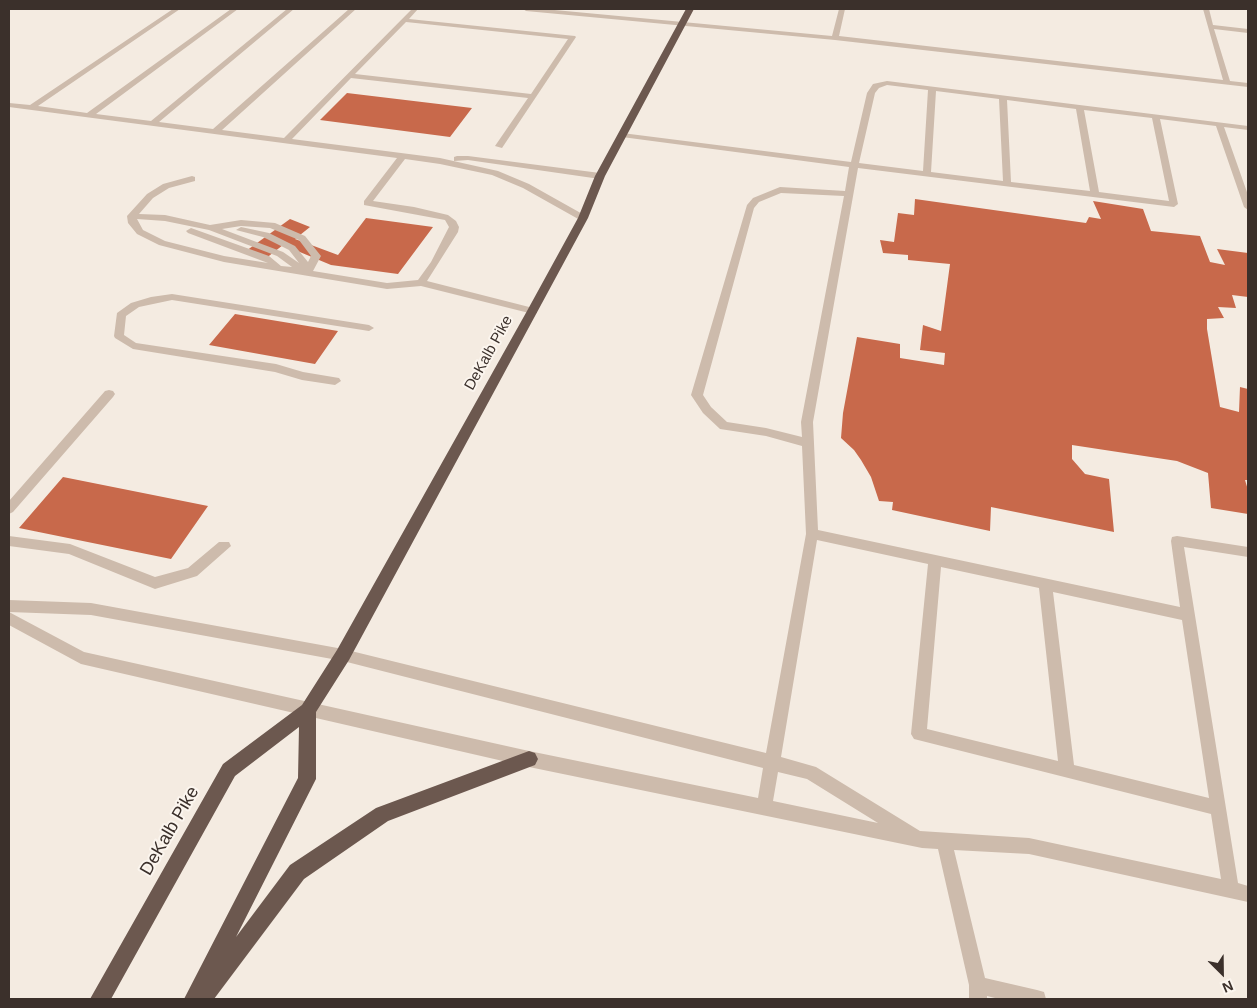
<!DOCTYPE html>
<html>
<head>
<meta charset="utf-8">
<style>
  body { margin:0 }
  #map { position:relative; width:1257px; height:1008px; overflow:hidden; background:#f4ebe1; font-family:Helvetica,sans-serif }
  canvas { display:block }
  .frame { position:absolute; inset:0; border:10px solid #3b302b; pointer-events:none }
  .north { position:absolute; left:1197px; top:948px; width:50px; height:50px; -webkit-text-stroke:4px #fbf5ee; paint-order:stroke; rotate:157deg; font-size:14px; font-weight:700; line-height:20px; text-align:center; color:#3b302b }
  .north::after { content:''; display:block; margin:auto; width:18px; height:22px; background:#3b302b; clip-path:polygon(50% 0,100% 100%,50% 72%,0 100%) }
</style>
</head>
<body>
<div id="map">
<canvas width="1257" height="1008"></canvas>
<div class="frame"></div>
<div class="north">N</div>
</div>
<script>
const context = document.querySelector('canvas').getContext('2d');
context.lineJoin = 'round';
function fill(path, color) { context.fillStyle = color; context.fill(path, 'evenodd'); }
const poly = rows => new Path2D(rows.map(r => 'M' + r).join(''));
function label(font, color, halo, rows, align = 'center') {
  context.font = font + ' Helvetica,sans-serif'; context.lineWidth = 4; context.setLineDash([]); context.textBaseline = 'middle'; context.strokeStyle = halo; context.fillStyle = color; for (const [text, x, y, turn = 0] of rows) {
    context.save(); context.translate(x, y); context.rotate((+turn || 0) * Math.PI / 180); context.textAlign = isNaN(turn) ? turn : align; if (halo) context.strokeText(text, 0, 0); context.fillText(text, 0, 0); context.restore();
  }
}
fill(poly([
  [347,93,472,108,450,137,320,120],
  [915,199,1086,223,1089,217,1101,219,1093,201,1143,209,1151,231,1200,236,1210,262,1225,265,1217,249,1248,253,1248,297,1232,295,1236,308,1218,307,1224,318,1207,319,1207,329,1220,407,1239,412,1240,387,1248,389,1248,480,1245,480,1248,490,1248,514,1211,508,1208,473,1177,461,1072,445,1072,459,1085,474,1109,479,1114,532,991,507,990,531,892,510,893,502,879,501,871,477,861,460,854,450,841,438,843,413,857,337,900,344,900,358,944,365,945,353,920,350,923,325,941,331,950,264,908,260,908,255,883,253,880,240,894,242,898,213,914,215],
  [366,218,433,227,398,274,331,265,283,245,265,259,246,251,290,219,310,227,295,239,338,255],
  [235,314,338,331,315,364,209,345],
  [63,477,208,506,171,559,19,528]
]), '#c8694b');
fill(poly([
  [173,9,180,9,38,106,87,113,231,9,238,9,96,114,151,121,287,9,294,9,159,122,213,129,349,9,356,9,222,130,284,138,412,9,418,9,409,19,575,36,576,37,502,148,495,146,528,98,351,78,292,139,440,158,498,171,529,184,586,216,586,220,580,220,523,188,492,175,440,164,405,159,373,201,414,207,448,215,456,221,459,227,458,232,427,281,537,309,537,313,533,314,421,286,387,289,224,262,159,245,137,234,128,223,127,216,147,194,163,184,192,176,195,177,195,181,169,188,153,198,139,214,165,215,210,225,241,220,275,223,305,236,321,256,313,271,387,283,418,280,431,262,449,227,445,220,364,205,364,201,397,158,9,107,9,103,30,105,173,9],
  [406,22,568,39,531,94,355,74,406,22],
  [137,219,165,221,209,230,277,256,292,267,281,266,269,256,191,228,186,231,188,233,268,263,224,256,165,241,143,230,137,219],
  [241,226,270,228,299,240,311,256,308,262,295,246,269,233,241,227,236,230,263,237,289,250,299,263,283,252,222,229,241,226],
  [523,9,544,9,832,36,839,9,845,9,839,36,1223,80,1203,9,1209,9,1213,25,1248,29,1248,33,1214,29,1230,81,1248,83,1248,87,835,40,526,11,523,9],
  [887,81,1248,126,1248,130,1224,127,1248,195,1248,210,1244,207,1216,126,1160,119,1178,204,1174,207,858,168,813,422,818,530,1180,607,1171,541,1172,537,1177,536,1248,547,1248,557,1184,547,1238,883,1248,886,1248,902,1029,854,954,850,985,978,1037,990,1044,992,1046,999,999,999,987,996,987,999,969,999,969,985,938,849,922,848,529,767,81,664,9,625,9,612,84,652,529,751,758,798,763,768,343,661,91,615,9,612,9,600,91,603,343,649,766,753,806,534,802,446,766,436,720,429,703,413,691,395,747,205,753,198,780,187,845,191,849,167,622,137,618,135,622,133,851,162,867,93,873,84,887,81],
  [887,85,928,90,923,171,859,163,875,93,879,88,887,85],
  [936,91,999,99,1003,181,931,172,936,91],
  [1007,100,1076,109,1090,191,1011,182,1007,100],
  [1084,110,1152,118,1169,201,1099,192,1084,110],
  [781,193,844,196,801,422,802,437,766,428,727,422,711,407,703,395,754,208,759,202,781,193],
  [817,540,928,564,911,734,914,739,1211,814,1221,879,1029,838,920,831,816,767,781,757,817,540],
  [941,567,1039,588,1058,761,927,729,941,567],
  [1053,592,1182,620,1209,798,1074,765,1053,592],
  [778,772,807,779,878,823,773,801,778,772],
  [457,156,468,156,600,173,604,176,600,179,468,160,454,161,454,157,457,156],
  [172,294,369,325,374,328,369,331,172,300,139,307,126,316,124,335,136,343,276,364,303,372,339,378,341,381,335,385,302,380,275,372,133,349,115,338,114,336,117,313,131,303,151,297,172,294],
  [109,390,113,391,115,394,113,397,13,512,9,514,9,501,105,391,109,390],
  [9,536,70,544,155,577,188,568,219,542,229,542,231,546,197,576,155,589,69,554,9,546,9,536]
]), '#cdbbac');
fill(poly([
  [686,9,694,9,605,176,588,218,349,660,316,712,316,779,236,937,290,865,376,808,529,751,535,753,538,759,535,765,388,821,304,879,214,999,184,999,298,778,299,727,235,776,111,999,90,999,223,764,302,705,337,650,527,311,578,218,595,176,686,9]
]), '#6c584f');
label('15px', '#3b302b', '#fbf5ee', [
  ["DeKalb Pike",489,353,-61]
]);
label('18px', '#3b302b', '#fbf5ee', [
  ["DeKalb Pike",170,831,-60]
]);
</script>
</body>
</html>
